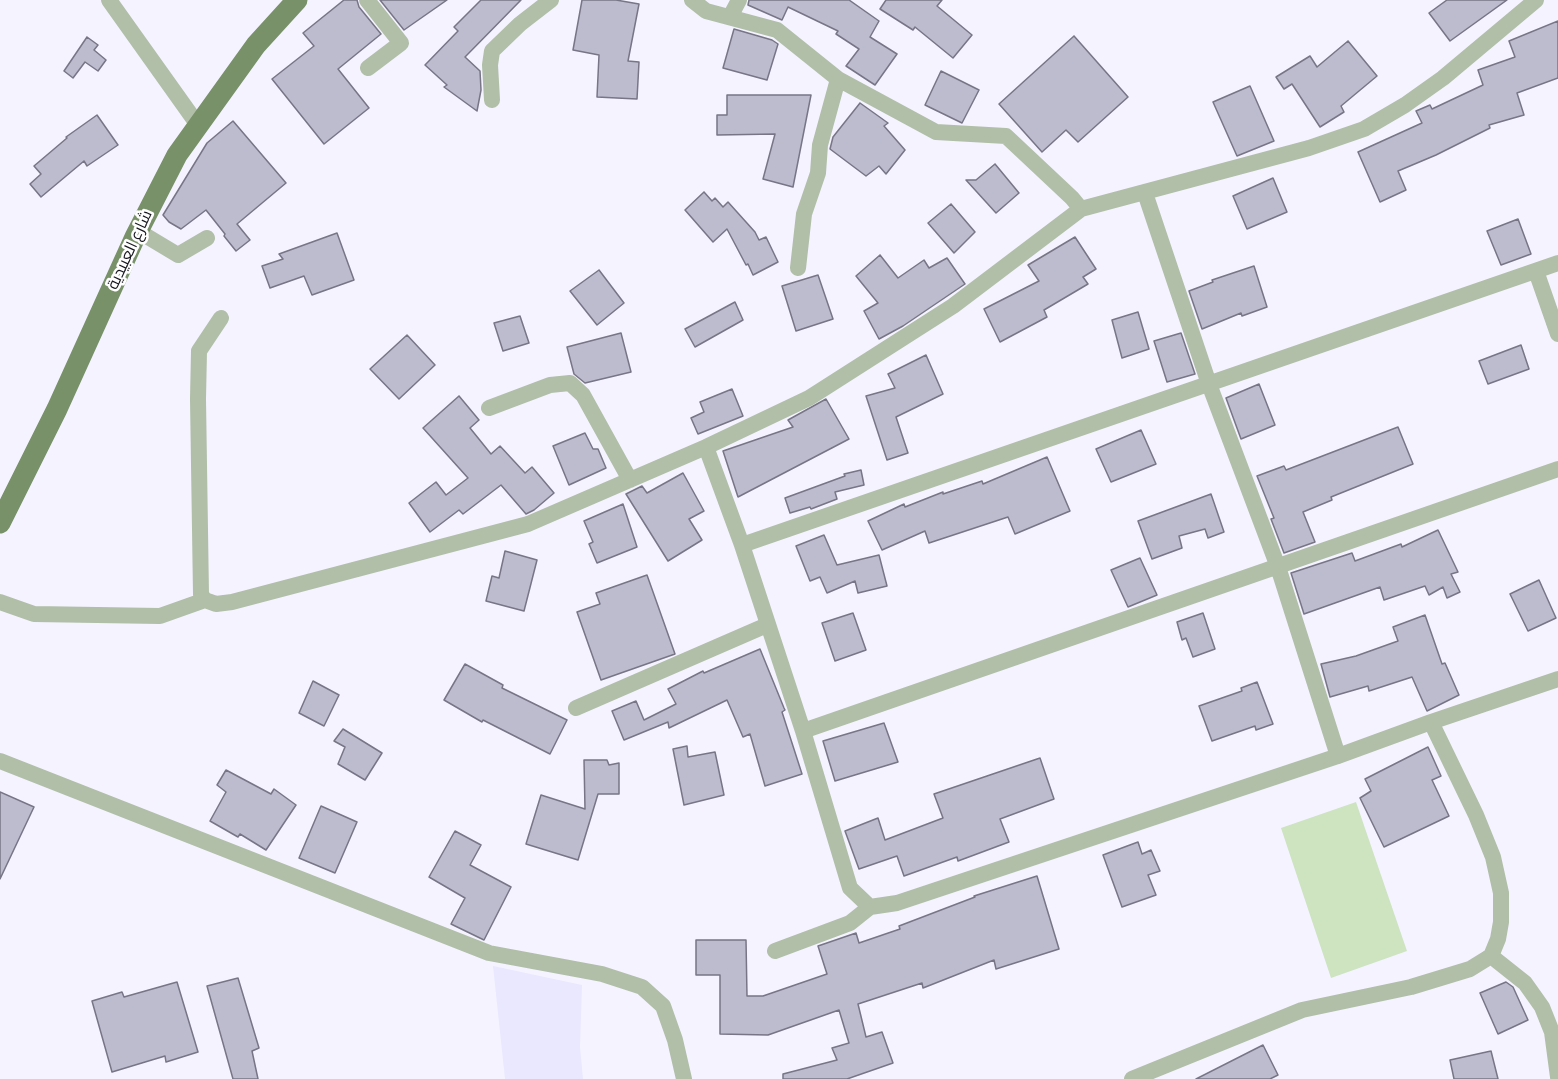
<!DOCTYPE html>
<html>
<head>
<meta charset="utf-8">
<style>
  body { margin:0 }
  canvas { display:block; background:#f4f3ff }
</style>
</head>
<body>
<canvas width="1558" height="1079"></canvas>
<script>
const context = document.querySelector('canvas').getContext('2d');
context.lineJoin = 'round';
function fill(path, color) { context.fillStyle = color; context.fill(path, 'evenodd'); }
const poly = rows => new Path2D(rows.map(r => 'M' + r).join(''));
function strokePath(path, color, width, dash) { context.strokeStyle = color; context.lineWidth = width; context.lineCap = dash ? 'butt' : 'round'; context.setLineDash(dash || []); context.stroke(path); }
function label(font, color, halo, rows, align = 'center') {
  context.font = font + ' "IBM Plex Sans",Cairo,sans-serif'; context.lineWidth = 5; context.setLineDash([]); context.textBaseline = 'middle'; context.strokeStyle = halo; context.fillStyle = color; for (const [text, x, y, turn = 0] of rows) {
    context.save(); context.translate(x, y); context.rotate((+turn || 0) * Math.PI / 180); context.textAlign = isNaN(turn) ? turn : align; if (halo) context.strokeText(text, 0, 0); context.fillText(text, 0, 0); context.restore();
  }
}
fill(poly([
  [493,966,582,985,580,1047,583,1079,505,1079]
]), '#eae8fe');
fill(poly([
  [1356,802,1407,951,1331,978,1281,828]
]), '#cee4c1');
const building = poly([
  [344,0,357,0,359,7,381,34,338,69,369,108,324,144,272,79,314,46,303,33,344,0],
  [380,0,447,0,404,30,380,0],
  [481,0,521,0,465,57,480,71,481,90,477,111,444,87,447,85,425,65,458,31,454,27,481,0],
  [582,0,616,0,639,4,628,61,639,62,637,99,597,97,599,55,573,50,582,0],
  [749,0,849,0,879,21,870,37,897,54,875,85,846,66,859,49,836,34,838,31,788,7,782,20,748,5,749,0],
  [886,0,942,0,937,6,972,35,953,58,915,27,913,30,880,9,886,0],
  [1447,0,1507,0,1450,41,1429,13,1447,0],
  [1558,21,1558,78,1517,93,1524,115,1489,125,1490,128,1436,155,1398,171,1406,190,1380,202,1358,152,1422,123,1416,111,1430,105,1432,109,1483,85,1478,70,1515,57,1509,41,1558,21],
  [734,29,772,40,778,44,767,80,723,68,734,29],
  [1074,36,1128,97,1078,142,1066,130,1042,152,999,104,1074,36],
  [87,37,98,45,94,50,106,60,98,71,85,62,73,78,64,71,87,37],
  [1348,41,1377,76,1341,106,1344,112,1320,127,1292,84,1284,89,1276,77,1310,56,1317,67,1348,41],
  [941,71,979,90,962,123,925,105,941,71],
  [1250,86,1274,141,1237,156,1213,102,1250,86],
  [727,95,811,95,793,187,763,179,775,134,717,135,717,115,727,115,727,95],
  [860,103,888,123,884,126,905,150,886,174,879,166,866,176,830,149,833,137,860,103],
  [97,115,118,145,87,166,84,161,41,197,30,184,41,174,34,166,67,138,66,137,97,115],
  [233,121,286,183,237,224,250,240,236,251,224,236,225,234,206,210,181,229,169,222,163,215,207,143,233,121],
  [995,164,1019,193,996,213,966,180,976,180,995,164],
  [1273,178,1287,212,1247,229,1233,196,1273,178],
  [704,192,712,201,715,198,723,207,728,202,755,232,759,240,766,237,778,262,753,275,748,264,746,265,727,229,713,242,685,210,704,192],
  [951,204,975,232,954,253,928,223,951,204],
  [1518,219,1531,254,1501,265,1487,231,1518,219],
  [337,233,354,280,312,295,304,276,270,288,262,266,283,259,279,254,337,233],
  [1075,237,1096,269,1083,277,1088,284,1044,310,1047,317,1000,342,984,309,1039,281,1028,265,1075,237],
  [880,255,898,278,924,260,929,268,947,258,965,284,903,326,879,339,864,311,878,303,856,276,880,255],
  [1254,266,1267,307,1242,316,1241,313,1202,329,1189,291,1213,282,1212,280,1254,266],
  [599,270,624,303,597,325,570,291,599,270],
  [818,275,833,319,796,331,782,286,818,275],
  [735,302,743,320,695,347,685,329,735,302],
  [1138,312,1149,349,1122,358,1112,320,1138,312],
  [520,316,529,343,503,351,494,323,520,316],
  [621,333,631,372,585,383,574,374,567,347,621,333],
  [1181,333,1195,374,1167,382,1154,341,1181,333],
  [407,335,435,365,399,399,370,369,407,335],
  [1521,345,1529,369,1488,384,1479,361,1521,345],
  [926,355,943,394,896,417,908,453,887,460,866,396,895,388,888,374,926,355],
  [1259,384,1275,425,1241,439,1226,398,1259,384],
  [732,389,743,416,698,434,691,418,704,412,700,402,732,389],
  [459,396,479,420,470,428,491,454,500,446,525,473,532,467,554,493,534,510,526,514,501,485,463,514,459,510,430,532,409,503,436,482,446,495,468,478,423,428,459,396],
  [826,399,849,439,738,497,723,451,793,427,788,420,826,399],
  [1398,427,1413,464,1331,497,1332,500,1303,512,1315,542,1284,553,1271,519,1274,518,1257,476,1284,466,1286,470,1398,427],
  [1141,430,1156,464,1111,482,1096,449,1141,430],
  [585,433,593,449,598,449,606,468,569,485,553,446,585,433],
  [1047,457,1070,511,1015,534,1008,517,929,543,925,531,882,550,868,521,904,504,905,507,943,492,943,494,982,481,983,484,1047,457],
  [861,470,864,485,835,492,837,499,811,509,810,507,790,513,785,498,845,476,844,474,861,470],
  [683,473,704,511,689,519,702,540,668,561,626,494,642,486,647,493,683,473],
  [1211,494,1224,532,1208,538,1205,529,1179,536,1182,548,1152,559,1138,521,1211,494],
  [623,504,637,547,597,563,589,544,593,542,584,521,623,504],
  [1438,530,1458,572,1451,574,1460,592,1447,598,1443,587,1429,595,1425,586,1384,600,1380,587,1304,614,1291,573,1352,553,1355,561,1401,544,1402,547,1438,530],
  [824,535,837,565,879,555,887,586,858,593,855,581,827,593,820,577,810,581,796,546,824,535],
  [505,551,537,560,524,611,486,601,492,576,499,578,505,551],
  [1140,558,1157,595,1128,607,1111,570,1140,558],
  [647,575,675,654,601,680,577,612,600,604,596,593,647,575],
  [1539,580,1556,618,1528,631,1510,594,1539,580],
  [853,613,866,650,835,661,822,623,853,613],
  [1203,613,1215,649,1193,657,1186,638,1182,640,1177,622,1203,613],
  [1425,615,1442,664,1445,663,1459,695,1427,711,1412,677,1369,691,1368,686,1330,697,1321,664,1356,656,1398,641,1393,627,1425,615],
  [760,649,784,708,785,710,782,712,802,774,765,786,750,734,743,737,727,700,669,728,668,722,624,740,612,711,636,701,644,720,676,704,668,689,703,671,704,673,760,649],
  [465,664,503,685,502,688,567,720,550,754,483,720,482,722,444,700,465,664],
  [313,681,339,695,324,726,299,713,313,681],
  [1257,682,1273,724,1256,730,1255,726,1212,741,1199,706,1242,691,1241,688,1257,682],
  [884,723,898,762,835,781,823,741,884,723],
  [343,729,382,753,365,780,338,764,345,747,334,741,343,729],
  [687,746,688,757,715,752,724,795,684,805,673,749,687,746],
  [1428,747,1441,776,1432,780,1449,816,1384,847,1360,798,1371,791,1365,779,1428,747],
  [1040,758,1054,799,1000,819,1009,842,958,861,957,857,904,876,897,856,859,869,845,831,878,818,885,840,943,818,934,794,1040,758],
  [584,760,607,760,609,765,619,763,619,794,598,794,578,860,526,844,541,795,585,809,584,760],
  [226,770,271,794,274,789,296,805,266,850,240,834,238,837,210,821,226,792,217,785,226,770],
  [0,792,34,807,0,879,0,792],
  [321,806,357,822,335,873,299,858,321,806],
  [455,831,481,845,470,865,511,887,484,940,451,924,465,898,429,877,455,831],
  [1138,842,1142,854,1151,850,1160,871,1148,875,1156,895,1122,907,1103,855,1138,842],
  [1037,876,1059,949,996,969,994,960,923,988,922,983,858,1004,866,1037,882,1032,893,1063,847,1079,783,1079,783,1074,837,1060,832,1048,849,1043,839,1010,768,1035,720,1034,720,975,696,975,696,940,746,940,747,996,763,996,827,974,818,946,856,933,859,943,900,929,899,926,975,897,974,896,1037,876],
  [238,978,259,1048,252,1051,258,1079,233,1079,207,986,238,978],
  [177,982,198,1052,166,1062,165,1056,112,1072,92,1001,122,992,124,997,177,982],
  [1506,982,1513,987,1528,1020,1498,1034,1480,993,1506,982],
  [1263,1045,1278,1075,1270,1079,1196,1079,1263,1045],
  [1491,1051,1498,1079,1454,1079,1450,1060,1491,1051]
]);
fill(building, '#bdbccf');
strokePath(building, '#777586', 1.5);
strokePath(poly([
  [109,0,198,125],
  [367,0,401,43,368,68],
  [692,0,706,11,777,30,838,79,936,132,1006,136,1072,198,1081,209],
  [730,17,739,0],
  [492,100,490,65,492,51,520,24,551,0],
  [1145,193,1209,384,1278,567,1338,756],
  [138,231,178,255,207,238],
  [798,268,804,214,818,173,820,145,838,79],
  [1536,271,1558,334],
  [221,318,199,351,198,399,201,595,205,600,216,604,232,602,528,524,706,447,809,398,953,306,1081,209,1309,148,1364,129,1405,105,1443,78,1536,0],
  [489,408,550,385,570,383,583,395,630,480],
  [706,447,742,545,803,731,850,888,870,907,897,903,1338,756,1431,722,1558,679],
  [742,545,1558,263],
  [0,602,34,614,160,616,205,600],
  [576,708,767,625],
  [803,731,1558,469],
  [0,761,489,953,602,974,642,987,663,1006,675,1040,684,1079],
  [775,951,850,923,870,907],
  [1491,956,1525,983,1542,1007,1552,1032,1558,1077],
  [1132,1079,1302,1010,1411,987,1470,969,1491,956,1498,939,1501,922,1501,893,1493,857,1476,815,1431,722]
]), '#b1bfa8', 16);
strokePath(poly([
  [0,523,57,409,135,237,177,155,256,45,297,0]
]), '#789168', 21);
label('16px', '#17161d', '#fff', [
  ["شارع العبيدية",130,250,-65]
]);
</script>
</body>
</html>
